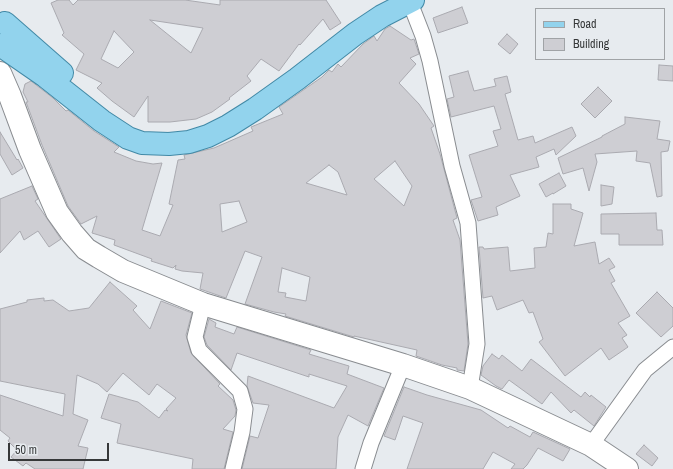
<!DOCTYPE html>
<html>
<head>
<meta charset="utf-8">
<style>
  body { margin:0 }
  #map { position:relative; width:673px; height:469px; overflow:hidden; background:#e7ebef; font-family:"Archivo Narrow",sans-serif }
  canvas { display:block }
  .legend { position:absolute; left:535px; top:8px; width:130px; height:52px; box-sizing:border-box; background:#e7ebef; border:1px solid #a0a3a6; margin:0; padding:5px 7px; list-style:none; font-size:12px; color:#363839 }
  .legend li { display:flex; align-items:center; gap:8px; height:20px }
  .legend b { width:20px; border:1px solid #a0a3a6 }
  .scale { position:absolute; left:8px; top:443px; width:101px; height:18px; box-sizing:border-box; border:2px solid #363839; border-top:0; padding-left:5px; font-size:12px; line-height:14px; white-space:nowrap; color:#363839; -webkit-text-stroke:3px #e7ebef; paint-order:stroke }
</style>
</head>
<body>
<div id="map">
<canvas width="673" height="469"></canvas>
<ul class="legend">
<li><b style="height:5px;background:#92d3ed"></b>Road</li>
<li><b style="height:11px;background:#ceced3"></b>Building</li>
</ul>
<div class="scale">50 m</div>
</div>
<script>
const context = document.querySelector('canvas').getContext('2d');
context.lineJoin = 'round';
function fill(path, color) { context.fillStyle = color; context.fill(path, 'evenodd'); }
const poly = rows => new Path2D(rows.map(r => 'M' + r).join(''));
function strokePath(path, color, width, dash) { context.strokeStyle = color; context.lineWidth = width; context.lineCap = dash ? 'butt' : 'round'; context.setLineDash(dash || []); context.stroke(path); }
const building = poly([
  [58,0,69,0,73,5,78,0,185,0,220,5,220,0,326,0,341,23,330,30,323,19,300,45,299,44,279,71,261,59,247,76,251,81,229,98,230,99,212,112,196,119,170,122,148,122,148,96,134,117,112,101,97,88,102,83,76,70,84,54,62,35,64,33,51,3,58,0],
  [150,20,203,28,191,53,150,20],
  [114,31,134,52,118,68,101,59,114,31],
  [462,7,468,23,438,33,433,18,462,7],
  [390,26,411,40,414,39,419,54,410,58,416,64,399,83,419,104,434,126,431,128,440,154,457,218,453,220,460,240,468,344,464,371,457,370,457,368,442,365,416,356,417,350,354,336,354,337,285,316,286,314,274,312,245,304,262,257,245,251,226,298,200,289,203,273,182,271,175,269,176,265,173,268,151,261,152,259,114,245,115,240,92,233,97,216,81,224,68,206,42,145,26,102,28,102,23,92,25,84,31,81,53,98,66,111,68,110,94,131,119,147,114,152,136,161,153,164,162,163,142,230,160,236,173,205,169,204,178,160,185,159,184,155,214,148,253,131,251,127,283,114,279,107,322,77,329,70,332,72,338,64,341,67,363,44,374,36,377,41,385,29,390,26],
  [395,161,412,186,404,206,374,179,395,161],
  [329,165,338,172,347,195,306,183,329,165],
  [239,201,247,222,222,232,220,204,239,201],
  [282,268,310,277,306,301,285,297,286,293,278,292,282,268],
  [507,34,518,44,510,54,498,44,507,34],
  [659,65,673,66,673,81,658,80,659,65],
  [468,71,474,91,496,86,494,79,507,76,511,92,505,94,518,140,533,136,535,143,572,127,576,136,556,155,554,149,536,157,539,167,510,175,520,196,496,207,498,215,478,221,471,200,482,197,469,155,498,146,493,131,501,129,494,106,451,117,447,99,454,97,449,76,468,71],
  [598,87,612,101,595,118,581,104,598,87],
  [625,117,660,121,657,139,670,141,668,151,661,152,662,196,657,197,650,163,636,161,637,151,595,154,597,162,589,191,583,168,563,174,558,158,602,137,602,136,625,124,625,117],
  [0,132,17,160,18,159,23,168,12,175,0,154,0,132],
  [559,173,566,186,553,194,553,193,546,197,539,184,559,173],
  [601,185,614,187,612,204,601,206,601,185],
  [32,186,38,199,35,201,61,239,49,247,38,231,24,240,20,231,0,253,0,199,32,186],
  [553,204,571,204,571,209,583,213,574,246,595,242,599,264,609,258,615,267,609,270,615,281,611,283,630,316,618,323,627,335,622,338,628,347,609,360,601,348,565,376,539,342,543,339,533,312,529,313,523,300,497,310,492,296,483,298,479,247,483,247,484,249,508,247,510,271,535,268,534,248,546,247,548,233,553,234,553,204],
  [656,213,657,230,662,230,663,245,619,245,619,234,601,234,601,214,656,213],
  [110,282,137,306,133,310,150,329,161,301,192,313,186,335,191,353,220,384,218,386,233,400,236,410,235,416,223,429,233,432,224,469,192,469,193,459,117,443,121,424,101,418,109,394,138,402,159,418,165,410,168,411,166,409,176,398,157,384,149,395,123,373,107,392,98,384,77,375,73,414,88,420,78,446,88,448,83,469,35,469,26,463,23,466,11,457,17,450,8,441,10,438,0,430,0,395,63,416,65,394,0,381,0,309,27,302,27,300,44,298,44,301,53,300,69,311,89,308,110,282],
  [657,292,673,308,673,326,661,337,636,313,657,292],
  [209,319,216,323,215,327,234,334,237,327,311,350,309,354,349,366,347,374,384,388,368,426,348,415,338,437,336,469,242,469,250,436,258,438,269,405,253,403,247,386,248,376,334,408,347,386,309,374,309,377,237,353,231,370,207,345,204,337,209,319],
  [492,354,499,359,502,355,522,371,531,359,581,397,585,392,590,397,591,395,606,407,594,426,574,410,571,413,551,392,542,404,509,380,502,389,496,386,481,375,483,366,492,354],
  [404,387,427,395,481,410,508,428,510,426,530,437,533,432,570,449,563,461,538,448,527,465,523,469,511,469,515,464,493,452,483,469,407,469,423,423,403,416,395,440,384,436,404,387],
  [644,445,658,458,652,466,636,454,644,445]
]);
fill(building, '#ceced3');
strokePath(building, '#aaaab0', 1);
const street = poly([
  [409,0,423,36,430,61,452,166,468,223,477,344,470,388],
  [203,304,195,337,199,350,240,391,245,409,242,432,233,469],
  [591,445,645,370,673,347],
  [363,469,371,443,403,365]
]);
const secondary = poly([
  [0,73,10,96,30,150,57,212,72,233,86,249,99,257,123,271,203,304,403,365,470,388,591,445,627,469]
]);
const primary = poly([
  [5,23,62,73],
  [0,45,45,76,102,121,128,138,142,143,169,144,189,142,208,136,228,126,255,109,297,79,355,34,382,16,413,0]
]);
strokePath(street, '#898c90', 17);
strokePath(secondary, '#898c90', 24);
strokePath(primary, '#4289a6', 24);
strokePath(street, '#fff', 15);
strokePath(secondary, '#fff', 22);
strokePath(primary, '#92d3ed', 22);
</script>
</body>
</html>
